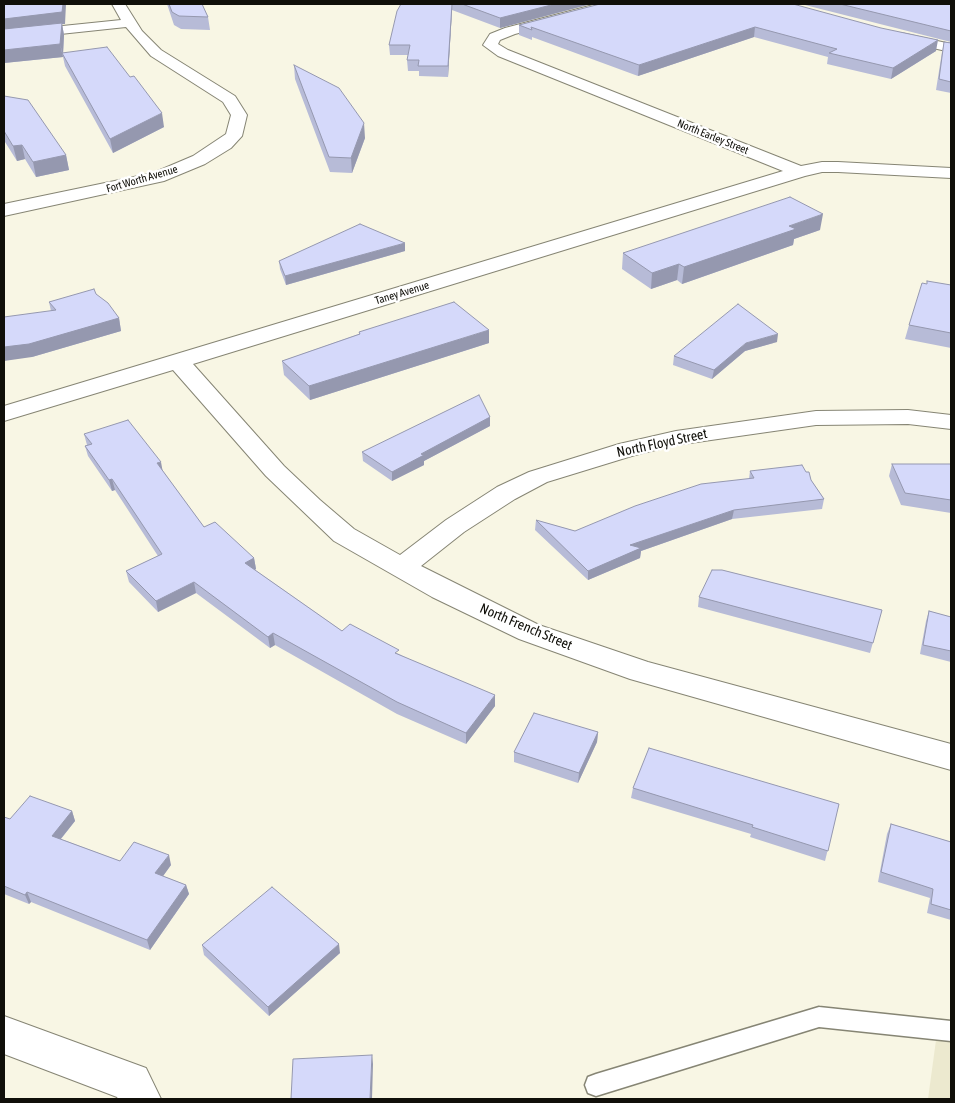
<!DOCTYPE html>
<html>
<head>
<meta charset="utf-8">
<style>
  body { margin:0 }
  #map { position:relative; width:955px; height:1103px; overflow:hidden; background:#f8f6e4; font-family:"Asap Condensed",sans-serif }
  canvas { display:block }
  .frame { position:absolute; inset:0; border:5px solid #100f09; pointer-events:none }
</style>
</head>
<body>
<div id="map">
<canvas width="955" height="1103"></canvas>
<div class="frame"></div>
</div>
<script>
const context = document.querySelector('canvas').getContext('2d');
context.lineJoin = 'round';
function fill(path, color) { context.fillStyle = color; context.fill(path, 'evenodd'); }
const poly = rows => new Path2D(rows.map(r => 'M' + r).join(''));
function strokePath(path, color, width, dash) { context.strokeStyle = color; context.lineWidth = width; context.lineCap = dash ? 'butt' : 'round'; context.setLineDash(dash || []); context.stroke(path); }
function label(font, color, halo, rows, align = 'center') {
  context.font = font + ' "Asap Condensed",sans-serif'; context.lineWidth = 5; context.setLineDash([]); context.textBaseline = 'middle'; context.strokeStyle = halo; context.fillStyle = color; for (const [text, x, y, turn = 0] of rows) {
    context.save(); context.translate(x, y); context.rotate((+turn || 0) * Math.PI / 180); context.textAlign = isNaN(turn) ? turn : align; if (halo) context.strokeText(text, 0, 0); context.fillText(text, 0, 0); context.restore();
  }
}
fill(poly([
  [939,1018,951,1022,951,1099,928,1099]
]), '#ece9cf');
const service = poly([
  [819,1007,951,1021,951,1041,819,1027,596,1096,588,1093,585,1085,588,1077,596,1074,819,1007]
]);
const minor = poly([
  [112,4,125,4,142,31,161,50,235,96,247,115,242,136,231,148,205,164,164,181,4,216,4,204,153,173,193,156,226,134,231,115,223,102,151,56,126,27,4,40,4,32,121,20,112,4],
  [597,4,618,4,616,7,515,34,500,40,498,44,508,50,801,166,822,162,838,162,951,168,951,178,838,172,822,172,805,176,193,364,284,466,320,500,354,529,400,555,446,520,497,487,529,472,619,444,676,431,816,411,908,410,951,415,951,429,908,424,816,425,676,445,635,455,547,482,515,499,464,532,421,566,539,625,648,662,951,744,951,770,630,679,519,639,432,597,334,541,266,476,173,370,4,421,4,406,783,171,498,56,483,45,490,34,505,28,597,4],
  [901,33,951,44,951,52,896,40,894,37,896,34,901,33],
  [4,1016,146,1068,161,1099,118,1099,117,1097,4,1054,4,1016]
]);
strokePath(service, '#868574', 3);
strokePath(minor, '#868574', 2);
fill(service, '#fff');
fill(minor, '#fff');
fill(poly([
  [4,4,65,24,62,24,64,35,63,53,164,127,113,153,65,66,63,57,4,63],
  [167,4,202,4,208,17,210,30,181,29,174,25],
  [401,4,591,4,500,28,452,10,448,77,419,76,419,71,408,71,407,60,408,55,390,55,389,45],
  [600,4,936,51,891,79,827,64,828,57,754,37,638,76,532,37,532,40,519,35,519,25],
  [801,4,951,4,951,42],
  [944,42,951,43,951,93,936,90,942,52],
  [294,65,365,138,352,173,330,172,295,79],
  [4,96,66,155,69,170,36,177,25,159,17,161,5,142,4,141],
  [820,230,794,239,793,245,682,284,677,280,651,289,622,269,623,253],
  [405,251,286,285,280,269,279,261],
  [951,285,951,348,905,339,909,325],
  [96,294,119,318,121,331,32,357,51,311,49,302],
  [359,332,489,343,310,400,284,375,282,361,359,334],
  [777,342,745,351,712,379,673,365,674,356],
  [490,417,490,426,424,461,424,465,392,481,363,461,362,452],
  [84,434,162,470,204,527,254,558,256,569,255,570,342,631,399,654,495,706,466,744,397,714,275,645,270,648,196,593,158,612,129,582,126,571,158,556,115,490,112,491,88,456,85,446,87,445],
  [892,464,951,464,951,513,901,505,889,476],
  [750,471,811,480,824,499,822,509,732,519,641,551,640,558,588,580,535,530,536,520,575,531,749,479],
  [699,597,882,610,870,653,698,607],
  [929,611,951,617,951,662,920,654,926,621],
  [598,732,597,742,578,783,514,762,514,752],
  [633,788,839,804,825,861,750,837,751,834,631,798],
  [72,811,75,821,61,839,120,861,171,865,163,876,186,885,189,894,150,950,31,902,29,904,4,894,4,817,10,819],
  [891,824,951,842,951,920,927,913,930,898,878,882,887,834],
  [202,945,340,953,269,1016,204,955]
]), '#b7bbd7');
fill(poly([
  [63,4,66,4,65,24,62,24,64,35,63,55,60,44,4,32,4,19],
  [452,4,452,10,448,77,448,66],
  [555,4,591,4,500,28,500,18],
  [755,27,754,37,638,76,639,65],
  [938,40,936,51,891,79,893,68],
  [60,44,63,57,4,63,4,50],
  [162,113,164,127,113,153,110,139],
  [364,123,365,138,352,173,351,158],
  [22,145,25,159,17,161,13,146],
  [66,155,69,170,36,177,33,162],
  [823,214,820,230,794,239,793,245,682,284,684,267,789,226],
  [405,243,405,251,286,285,285,276],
  [679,264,677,280,651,289,652,273],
  [119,318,121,331,32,357,4,361,4,347],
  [489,330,489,343,310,400,309,386],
  [778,334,777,342,745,351,712,379,714,370,746,343],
  [490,417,490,426,424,461,424,465,392,481,392,472,421,454],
  [161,462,163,473,157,463],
  [112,479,115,490,112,491,109,480],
  [734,510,732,519,641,551,640,558,588,580,588,571,630,545],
  [254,558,256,569,247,574,245,563],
  [194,582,196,593,158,612,156,601],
  [273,633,275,645,270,648,268,637],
  [495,695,495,706,466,744,466,733],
  [598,732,597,742,578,783,579,773],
  [72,811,75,821,55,846,52,836],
  [169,855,171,865,158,883,155,873],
  [186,885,189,894,150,950,147,940],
  [27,892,31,902,29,904,25,895],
  [339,944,340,953,269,1016,268,1007],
  [372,1055,373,1064,372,1099,370,1099]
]), '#9598af');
const building = poly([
  [4,4,63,4,62,12,4,19,4,4],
  [169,4,202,4,208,17,179,16,172,12,169,4],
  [401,4,452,4,448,66,418,66,419,60,407,60,410,45,389,45,397,11,401,4],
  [462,4,555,4,500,18,462,4],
  [600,4,793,4,881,28,938,40,893,68,829,53,837,49,755,27,639,65,531,27,532,30,519,25,600,4],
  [840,4,951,4,951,31,840,4],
  [62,23,60,44,4,50,4,29,62,23],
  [944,42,951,43,951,82,939,79,944,42],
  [107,47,130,77,134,76,162,113,110,139,62,53,107,47],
  [294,65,339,88,364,123,351,158,329,157,294,65],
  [4,96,28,100,66,155,33,162,22,145,13,146,4,131,4,96],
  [790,197,823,214,789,226,796,229,684,267,679,264,652,273,623,253,790,197],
  [360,224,405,243,285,276,279,261,360,224],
  [927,281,951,285,951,333,909,325,922,283,927,284,927,281],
  [94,289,96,294,108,303,119,318,29,344,4,347,4,317,56,310,49,302,94,289],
  [454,302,489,330,309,386,282,361,360,334,359,332,454,302],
  [738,304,778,334,746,343,714,370,674,356,738,304],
  [479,395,490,417,421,454,424,455,392,472,362,452,479,395],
  [128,420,161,462,157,463,204,527,215,522,254,558,245,563,342,631,350,624,399,650,395,653,495,695,466,733,397,702,273,633,268,637,194,582,156,601,126,571,162,554,112,479,109,480,85,446,92,444,84,434,128,420],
  [892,464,951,464,951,500,905,493,892,464],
  [802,465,806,472,809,472,811,480,824,499,734,510,630,545,641,548,588,571,536,520,575,531,635,506,701,484,754,478,750,471,802,465],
  [712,570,722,570,882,610,873,643,699,597,712,570],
  [929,611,951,617,951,651,923,645,929,611],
  [534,713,598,732,579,773,514,752,534,713],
  [649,748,839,804,828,851,752,827,753,825,633,788,649,748],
  [30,796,72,811,52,836,120,861,134,842,169,855,155,873,186,885,147,940,27,892,25,895,4,886,4,817,10,819,30,796],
  [891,824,951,842,951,910,931,904,933,889,881,872,891,824],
  [272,887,339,944,268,1007,202,945,272,887],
  [372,1055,370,1099,291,1099,293,1059,372,1055]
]);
fill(building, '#d5d9fa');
strokePath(building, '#9598af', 1);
label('11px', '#100f09', '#fff', [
  ["North Earley Street",713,137,22],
  ["Fort Worth Avenue",142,179,-16],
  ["Taney Avenue",402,293,-17]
]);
label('14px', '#100f09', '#fff', [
  ["North Floyd Street",662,443,-12],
  ["North French Street",526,627,23]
]);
</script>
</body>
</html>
